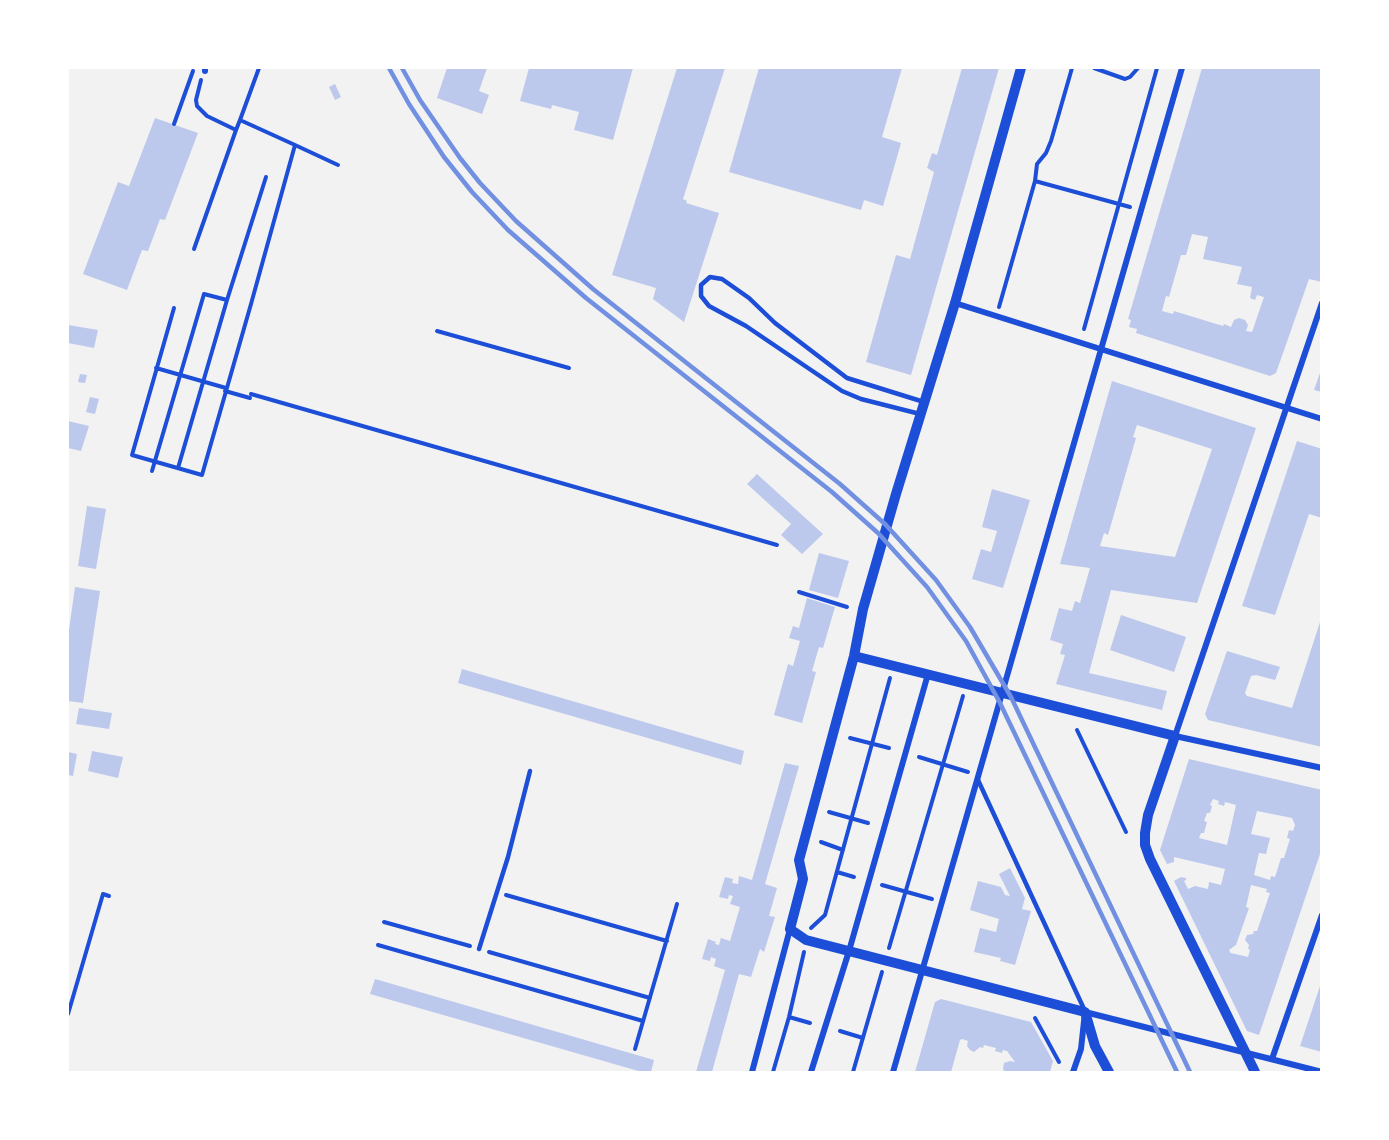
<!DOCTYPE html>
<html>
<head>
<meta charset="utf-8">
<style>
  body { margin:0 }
  #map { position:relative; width:1389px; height:1140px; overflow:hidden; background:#f2f2f2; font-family:Commissioner,sans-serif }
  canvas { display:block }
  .frame { position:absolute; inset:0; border:69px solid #fff; pointer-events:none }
</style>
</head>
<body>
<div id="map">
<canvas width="1389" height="1140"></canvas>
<div class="frame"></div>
</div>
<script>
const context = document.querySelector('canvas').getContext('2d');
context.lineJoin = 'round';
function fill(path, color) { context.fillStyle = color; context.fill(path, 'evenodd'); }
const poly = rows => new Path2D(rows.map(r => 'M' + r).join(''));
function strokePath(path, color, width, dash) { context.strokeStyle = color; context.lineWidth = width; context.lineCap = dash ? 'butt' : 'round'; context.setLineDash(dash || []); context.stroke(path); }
fill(poly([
  [447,68,487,68,479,91,489,95,482,114,437,98],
  [529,68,633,68,613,140,574,130,579,112,552,105,551,109,520,101],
  [677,68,725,68,683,199,687,201,686,203,719,213,684,322,653,299,656,288,612,275],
  [759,68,902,68,882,137,901,143,883,206,864,200,861,210,729,172],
  [962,68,999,68,911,375,866,362,896,255,910,259,934,172,927,168,932,153,937,155],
  [1202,68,1322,68,1322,282,1309,279,1276,373,1270,376,1136,333,1137,329,1129,327,1131,320,1128,319],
  [1192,234,1208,237,1203,259,1242,267,1237,284,1252,287,1250,298,1255,300,1257,295,1264,297,1252,332,1246,331,1248,325,1245,320,1239,318,1234,320,1231,327,1224,324,1223,326,1174,311,1173,314,1162,311,1166,296,1169,297,1181,255,1186,255],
  [335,84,341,97,335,100,329,87],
  [155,118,198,133,165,220,160,219,148,251,142,250,127,290,83,274,118,182,129,186],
  [68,325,98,330,94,348,68,343],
  [1321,370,1322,370,1322,392,1314,390],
  [80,374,87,375,85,383,78,382],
  [1112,381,1256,428,1197,603,1111,590,1089,673,1167,691,1162,710,1056,684,1065,655,1060,654,1063,644,1050,640,1059,608,1072,611,1075,601,1080,603,1090,568,1060,564],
  [1137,425,1212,449,1175,557,1100,546,1104,533,1108,535,1136,438,1133,437],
  [90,397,99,399,95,414,86,412],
  [68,421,89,426,81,451,68,448],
  [1297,441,1322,449,1322,518,1309,514,1275,615,1242,606],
  [757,474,823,534,802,554,781,535,791,524,747,484],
  [992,489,1030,500,1003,588,972,579,981,549,991,552,997,531,982,527],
  [87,506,106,509,96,569,78,566],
  [819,553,849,561,838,598,809,590],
  [75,587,100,591,83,703,68,701,68,637],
  [807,598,835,607,823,648,819,647,812,671,816,672,802,723,774,715,788,664,793,666,800,641,789,638,793,626,799,628],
  [1121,615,1186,637,1174,672,1110,650],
  [1322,616,1322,747,1208,720,1205,714,1227,651,1280,667,1275,680,1256,675,1251,676,1245,693,1247,696,1292,708],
  [462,669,744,751,741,765,458,683],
  [79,708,112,713,109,729,76,724],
  [92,751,123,757,118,778,88,771],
  [68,752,77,754,73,776,68,775],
  [1189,759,1322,790,1322,848,1259,1035,1247,1031,1174,881,1181,877,1186,878,1186,880,1184,881,1188,889,1195,886,1208,889,1209,882,1221,885,1225,869,1174,857,1174,862,1167,864,1160,850],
  [1213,799,1219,801,1218,804,1224,806,1225,802,1236,805,1227,845,1199,838,1201,833,1204,833,1207,822,1204,821,1207,813,1210,813,1212,806,1210,805],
  [1257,811,1292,818,1295,825,1293,831,1289,830,1287,838,1290,839,1284,858,1281,858,1275,877,1271,876,1270,880,1254,875,1259,853,1266,854,1270,838,1251,834],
  [1251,885,1267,889,1266,892,1270,893,1257,931,1254,931,1253,934,1247,935,1245,940,1249,945,1248,949,1250,950,1248,957,1231,953,1231,954,1229,950,1236,945,1249,908,1246,907],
  [785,763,799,766,765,884,777,888,769,916,775,917,774,920,764,952,760,949,751,977,739,974,712,1072,696,1072,725,970,714,966,716,959,711,957,710,961,702,959,708,939,716,942,715,944,719,945,721,938,730,941,740,907,730,904,733,896,729,895,728,899,719,897,725,877,733,879,732,883,738,884,739,876,752,880],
  [1010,868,1025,898,1022,909,1031,911,1015,965,1000,961,1001,958,974,952,980,928,996,932,999,919,970,910,978,881,1001,887,1005,895,1010,896,999,874],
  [375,979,654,1060,651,1072,642,1072,370,994],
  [1321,983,1322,983,1322,1052,1300,1046],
  [941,999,1031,1022,1053,1061,1050,1072,1005,1072,1003,1069,1004,1063,1010,1061,1015,1062,1007,1051,1003,1050,1002,1053,995,1051,996,1048,984,1045,983,1048,980,1047,974,1052,970,1050,967,1046,968,1041,962,1039,960,1040,951,1072,915,1072,935,1002]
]), '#bdc9ec');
strokePath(poly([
  [1094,68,1125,79,1130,77,1138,68],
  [240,120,259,68],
  [174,124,193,71],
  [295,145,338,165],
  [1035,181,1130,207],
  [194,249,236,130],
  [999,307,1035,181,1037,164,1046,153,1051,141,1072,68],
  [174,308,132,455,202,475,251,304,295,145,240,120,236,130,207,116,197,106,196,100,201,80],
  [1084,329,1157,68],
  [437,331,569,368],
  [156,368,226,388],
  [225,391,250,398],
  [251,394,777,545],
  [178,468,227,300,266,177],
  [152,471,204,294,227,300],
  [799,592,847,607],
  [1077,730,1126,832],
  [850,738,889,748],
  [919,757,968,772],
  [829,812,868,823],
  [821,842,843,850],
  [837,872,854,877],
  [882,885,932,899],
  [506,895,667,941],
  [384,922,470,946],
  [811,928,825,915,890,678],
  [378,945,643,1021],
  [889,948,963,696],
  [489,952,650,998],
  [68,1014,103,894,109,896],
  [789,1017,810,1023],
  [1035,1018,1059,1062],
  [840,1031,863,1038],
  [635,1049,677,904],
  [773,1072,789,1017,804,952],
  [853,1072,882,972]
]), '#1d4ed8', 4);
strokePath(poly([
  [920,414,861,399,842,391,746,326,709,306,701,296,701,285,710,277,722,279,749,298,775,323,847,378,924,402],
  [978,780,1084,1009],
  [479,949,508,857,530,771]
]), '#1d4ed8', 4.5);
strokePath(poly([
  [205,71,205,68],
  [955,303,1322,419],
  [1322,303,1175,736,1322,768],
  [1272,1059,1322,915],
  [752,1072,790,929],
  [811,1072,849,951,928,674],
  [893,1072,1182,68],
  [1073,1072,1081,1049,1085,1012,1322,1072]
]), '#1d4ed8', 6);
strokePath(poly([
  [1021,68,955,303,896,494,863,609,854,656,799,860,803,879,790,929,806,940,1085,1012,1095,1046,1109,1072],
  [854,656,1175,736,1148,815,1145,833,1145,845,1150,859,1255,1072]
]), '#1d4ed8', 10);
strokePath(poly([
  [389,68,409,104,444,157,472,192,508,230,586,298,832,492,878,533,927,587,966,641,1000,703,1177,1072],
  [402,68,420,100,460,158,480,183,516,221,593,289,840,484,885,524,936,580,970,627,1011,697,1190,1072]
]), '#7290e2', 4.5);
</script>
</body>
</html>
